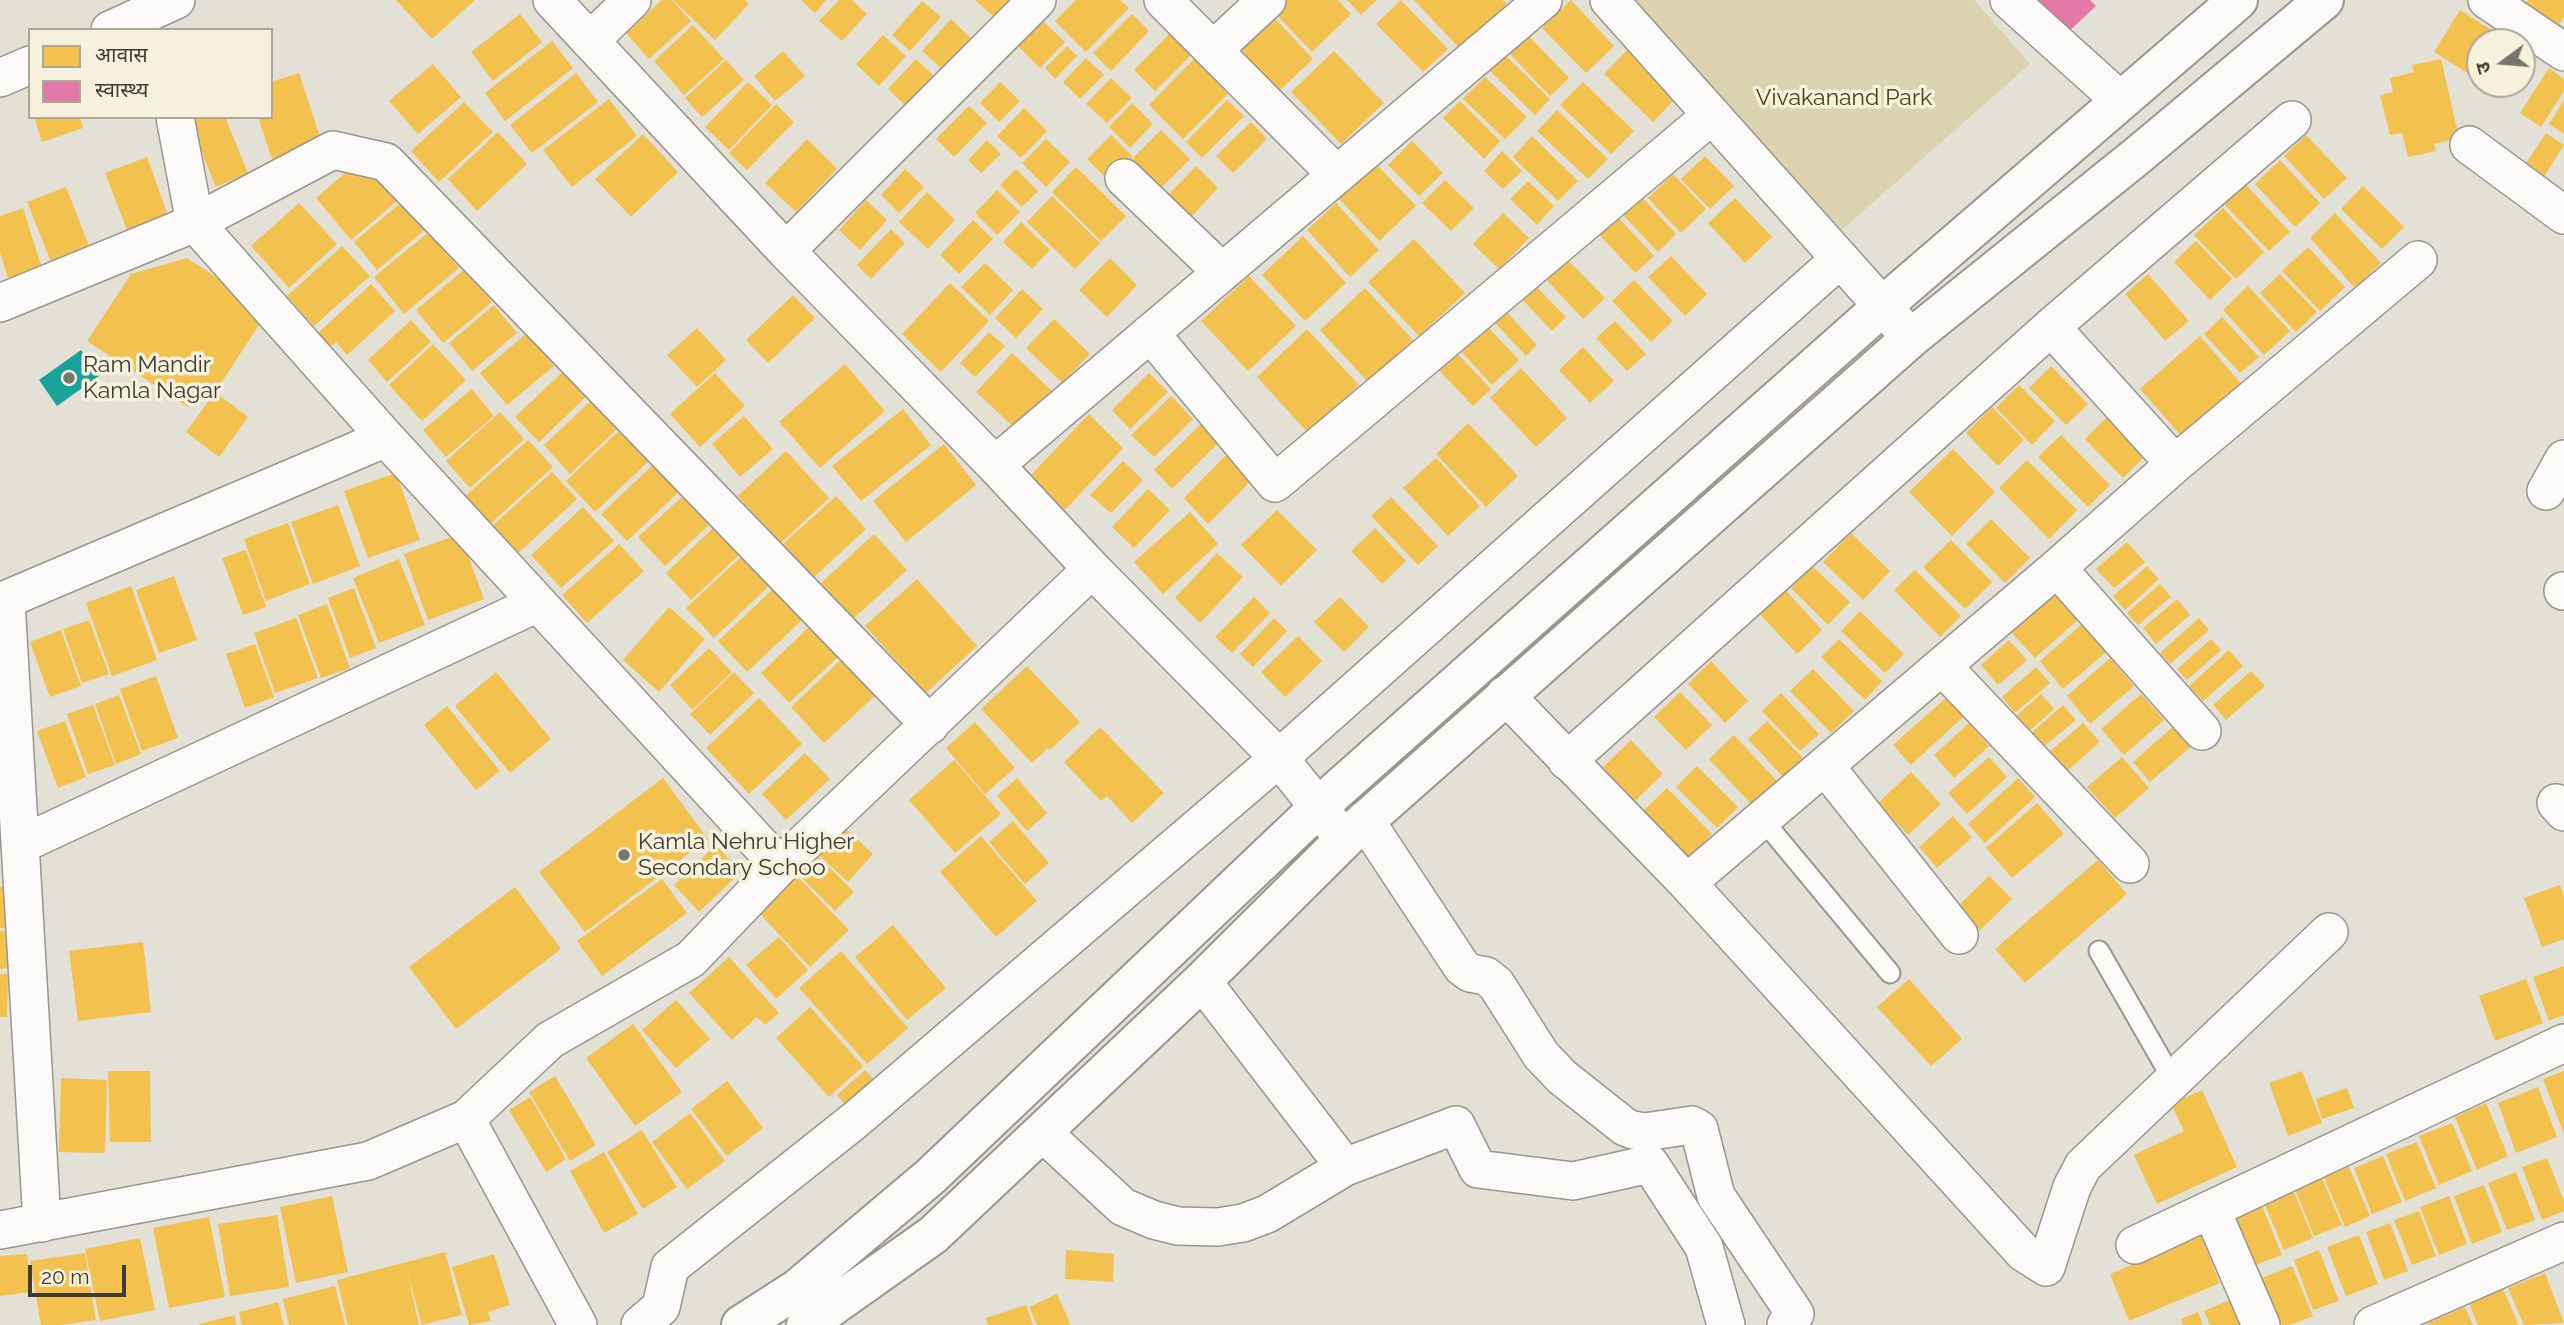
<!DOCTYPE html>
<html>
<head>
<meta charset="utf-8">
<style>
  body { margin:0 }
  #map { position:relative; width:2564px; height:1325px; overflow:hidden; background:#e3e0d6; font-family:Raleway,"Noto Sans Devanagari",sans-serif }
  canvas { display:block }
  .legend { position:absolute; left:28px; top:28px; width:245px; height:91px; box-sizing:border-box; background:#f6f1dd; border:2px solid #aca899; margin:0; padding:9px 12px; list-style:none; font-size:21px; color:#3d3b33 }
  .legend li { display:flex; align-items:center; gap:14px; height:35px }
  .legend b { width:35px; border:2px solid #aca899 }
  .north { position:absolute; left:2466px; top:28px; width:70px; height:70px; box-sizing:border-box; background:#f6f1dd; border:2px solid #aca899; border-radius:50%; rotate:254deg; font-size:19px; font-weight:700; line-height:28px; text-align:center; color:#3d3b33 }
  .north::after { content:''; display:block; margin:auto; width:24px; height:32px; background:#77756c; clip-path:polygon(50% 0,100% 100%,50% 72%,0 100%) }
  .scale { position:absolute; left:28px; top:1265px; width:98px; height:32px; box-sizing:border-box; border:4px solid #3d3b33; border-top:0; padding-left:9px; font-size:21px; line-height:24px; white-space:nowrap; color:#3d3b33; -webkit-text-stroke:5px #f6f1dd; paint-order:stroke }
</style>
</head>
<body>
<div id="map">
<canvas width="2564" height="1325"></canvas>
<ul class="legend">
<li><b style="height:19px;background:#f2c14e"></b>आवास</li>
<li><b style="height:19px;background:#e377a8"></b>स्वास्थ्य</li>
</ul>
<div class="north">उ</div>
<div class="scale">20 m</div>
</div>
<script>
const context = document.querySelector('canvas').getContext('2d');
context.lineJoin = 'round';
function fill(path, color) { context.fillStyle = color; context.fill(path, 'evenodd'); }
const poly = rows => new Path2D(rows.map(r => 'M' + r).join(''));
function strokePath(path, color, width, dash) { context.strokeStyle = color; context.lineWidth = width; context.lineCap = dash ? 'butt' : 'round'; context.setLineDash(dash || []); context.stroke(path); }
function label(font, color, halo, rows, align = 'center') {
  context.font = font + ' Raleway,sans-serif'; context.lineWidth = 7; context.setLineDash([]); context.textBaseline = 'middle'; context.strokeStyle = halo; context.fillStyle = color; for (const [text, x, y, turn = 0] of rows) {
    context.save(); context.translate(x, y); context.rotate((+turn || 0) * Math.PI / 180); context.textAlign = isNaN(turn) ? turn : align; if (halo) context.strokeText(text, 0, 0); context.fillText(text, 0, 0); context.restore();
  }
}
fill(poly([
  [1624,0,1974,0,2030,64,1836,235]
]), '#dbd2b0');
fill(poly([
  [396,0,475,0,432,39],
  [662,0,672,0,691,21,649,59,626,33],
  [675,0,745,0,749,4,715,40,674,1],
  [801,0,826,0,815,13],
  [839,0,852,0,867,14,842,41,819,21],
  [975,0,1020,0,1000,22],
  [1076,0,1120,0,1129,8,1086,52,1055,21],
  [1279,0,1338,0,1351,14,1312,52,1271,9],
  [1347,0,1377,0,1361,15],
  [1401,0,1448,49,1423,72,1376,24],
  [1414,0,1503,0,1507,4,1460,49],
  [1571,0,1614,46,1586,73,1542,28],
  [2528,0,2564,0,2564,17,2555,31,2522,9],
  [922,1,941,17,910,51,892,35],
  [2460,10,2510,42,2480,42,2480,81,2434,52],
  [1269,12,1313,59,1279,91,1234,46],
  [520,14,542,42,493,81,471,52],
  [1132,14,1149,31,1111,71,1093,53],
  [951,19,971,38,942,69,922,51],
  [1041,19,1065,42,1040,68,1016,44],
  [693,25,724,59,684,95,654,61],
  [1171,32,1192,54,1155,91,1134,70],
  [1527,34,1569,78,1550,96,1508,52],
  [883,35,906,56,879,86,856,64],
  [552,41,573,68,505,121,485,93],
  [1067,46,1077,56,1055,79,1045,68],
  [1627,50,1677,97,1653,122,1604,74],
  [783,51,805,76,775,101,754,76],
  [1334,51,1384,103,1341,144,1291,92],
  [1506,56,1550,99,1535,115,1490,71],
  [1086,58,1104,75,1080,99,1063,82],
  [916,59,933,75,906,106,888,89],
  [1194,59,1228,94,1183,139,1149,105],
  [2441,59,2459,138,2434,144,2436,151,2408,157,2402,133,2390,135,2380,95,2393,92,2390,78,2414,72,2412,65],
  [726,60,744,80,702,117,685,98],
  [433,64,461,97,418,134,389,101],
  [2549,68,2564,79,2564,91,2541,127,2520,113],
  [299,73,322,143,272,159,258,117,271,117,271,82],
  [576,73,598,102,532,153,510,125],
  [1485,77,1527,117,1505,139,1463,99],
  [1111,78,1132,98,1107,123,1086,104],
  [748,82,772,105,729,150,705,127],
  [1000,82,1020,101,999,122,980,103],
  [1583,82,1634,131,1611,154,1560,105],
  [609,99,637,136,572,187,543,150],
  [1227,100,1244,116,1202,158,1186,142],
  [2564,100,2564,134,2549,124],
  [1460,101,1500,141,1484,159,1443,118],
  [464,102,493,132,439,182,411,151],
  [1132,103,1153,124,1130,148,1109,127],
  [776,104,794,122,747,170,729,153],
  [969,106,987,123,954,157,936,139],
  [1024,108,1047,131,1021,158,997,136],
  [1557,110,1608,159,1588,179,1537,131],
  [34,117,80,117,83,128,42,142],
  [197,117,225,117,248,173,216,187,189,121],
  [1251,122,1267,139,1233,173,1216,156],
  [1161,130,1190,159,1161,188,1132,159],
  [498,132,527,164,477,211,448,179],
  [2546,133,2564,145,2542,180,2523,168],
  [643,134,678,172,631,217,595,179],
  [1111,135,1133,157,1109,181,1087,159],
  [2306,135,2347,178,2324,199,2284,156],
  [1532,136,1578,181,1558,201,1513,157],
  [807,139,837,169,796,212,765,183],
  [1046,139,1070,162,1046,187,1022,163],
  [987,140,1001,154,981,173,968,160],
  [1412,141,1443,173,1419,196,1388,165],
  [1502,151,1522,171,1503,189,1484,171],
  [1705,156,1734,186,1710,209,1681,179],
  [147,157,171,224,131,240,105,173],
  [363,158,398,200,351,240,316,198],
  [2280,160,2320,203,2295,227,2255,184],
  [1376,164,1416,206,1379,241,1339,199],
  [1196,166,1218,188,1191,217,1168,195],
  [1076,167,1126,216,1101,241,1052,192],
  [905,169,924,187,899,213,881,195],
  [1016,169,1038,191,1022,207,1000,185],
  [1673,174,1706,209,1681,233,1648,198],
  [1445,180,1474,208,1451,231,1422,203],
  [1528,181,1554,206,1537,225,1510,199],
  [2245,184,2290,232,2269,251,2224,204],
  [2363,186,2404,227,2382,249,2341,209],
  [66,187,92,253,54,269,27,202],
  [997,190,1020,212,997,235,975,213],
  [927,192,955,220,928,249,899,222],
  [1640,195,1676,234,1658,252,1621,213],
  [1052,196,1100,243,1075,269,1027,222],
  [1735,198,1772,237,1745,263,1708,223],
  [405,199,428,227,377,270,354,242],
  [866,200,887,220,860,250,839,230],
  [299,203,337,244,289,288,251,246],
  [1336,203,1379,250,1350,277,1307,230],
  [23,208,42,268,8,278,0,252,0,216],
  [2223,208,2264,252,2236,279,2194,235],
  [1503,213,1529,238,1499,269,1473,244],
  [2335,213,2381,263,2355,288,2310,238],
  [1615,214,1654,256,1635,273,1596,231],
  [973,220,993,239,959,274,940,255],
  [1021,222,1050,250,1032,269,1003,242],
  [891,229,905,243,871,279,857,265],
  [429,232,459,268,404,314,374,277],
  [1303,236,1346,283,1305,321,1262,275],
  [1414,239,1465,293,1419,336,1368,282],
  [2196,241,2232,279,2210,300,2174,262],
  [342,246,370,276,314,326,287,296],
  [2308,247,2345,287,2320,311,2282,271],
  [1564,256,1605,298,1583,319,1543,276],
  [1671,256,1707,294,1685,316,1648,277],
  [187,258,268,311,216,391,203,383,188,407,87,341,131,274],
  [1110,258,1137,285,1107,317,1079,290],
  [985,263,1013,290,990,315,961,287],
  [465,269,492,302,443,343,416,310],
  [2148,274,2189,321,2165,341,2125,294],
  [2280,274,2317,312,2296,332,2260,293],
  [1249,276,1296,326,1248,371,1201,321],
  [1634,280,1673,321,1651,342,1612,301],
  [1531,281,1566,317,1552,331,1518,295],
  [950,283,989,321,941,372,902,334],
  [371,284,395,311,347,355,336,342,329,348,317,334],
  [2248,286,2290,331,2264,355,2223,310],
  [1365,288,1413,340,1368,382,1320,330],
  [1022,289,1043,309,1016,338,995,318],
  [793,295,815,318,768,363,746,340],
  [494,305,517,333,472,371,449,343],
  [1505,310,1537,345,1526,356,1493,321],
  [2222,317,2259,357,2240,373,2204,334],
  [1054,319,1090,354,1062,383,1026,348],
  [411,320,431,342,387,382,368,360],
  [1615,321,1646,354,1627,371,1596,338],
  [1486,325,1519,360,1492,385,1460,350],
  [697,328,726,360,697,387,667,355],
  [1307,329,1359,385,1308,433,1257,377],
  [989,332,1005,346,975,377,960,363],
  [527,333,554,366,507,405,480,373],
  [2200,336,2245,388,2185,440,2140,389],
  [433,344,466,380,422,421,389,385],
  [1583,347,1614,381,1590,403,1559,370],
  [1012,353,1053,392,1017,430,976,392],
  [1457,353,1491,389,1473,406,1439,370],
  [845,364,885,411,820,468,779,422],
  [570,365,593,390,539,442,515,417],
  [2051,366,2088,404,2066,425,2029,388],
  [1521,368,1567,418,1536,447,1490,398],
  [715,373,745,406,700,447,670,414],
  [1149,373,1168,392,1130,429,1112,410],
  [2019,385,2055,421,2032,445,1996,408],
  [472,389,494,416,446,457,423,430],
  [215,392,248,417,219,457,186,432],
  [597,395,623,423,570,474,544,445],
  [1171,396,1193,419,1154,457,1131,435],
  [1992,407,2024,440,1998,466,1966,433],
  [903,409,931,445,861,501,832,466],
  [500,412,524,439,470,488,446,461],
  [1089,414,1123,448,1065,510,1030,476],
  [744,416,773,449,740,477,712,444],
  [2107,417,2146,455,2123,478,2085,439],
  [1468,423,1518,476,1486,507,1436,454],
  [1201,424,1219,442,1172,489,1154,470],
  [625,425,655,455,595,512,566,481],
  [2061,435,2110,485,2088,507,2038,457],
  [528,440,553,467,488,526,463,498],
  [944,444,976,485,906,542,873,501],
  [1953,449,1995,492,1952,536,1909,492],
  [786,451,829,498,781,543,738,496],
  [1228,453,1253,479,1208,524,1184,498],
  [1436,458,1480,506,1448,536,1403,488],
  [2027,460,2077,510,2049,539,1999,488],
  [1123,461,1143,480,1111,513,1090,495],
  [656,462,682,489,627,541,601,514],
  [552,472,577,499,515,556,490,528],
  [396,473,420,540,368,558,344,491],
  [1148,489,1170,510,1134,548,1112,527],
  [684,495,711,523,665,566,638,537],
  [836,496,866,529,812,579,782,545],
  [1391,497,1438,546,1418,565,1371,516],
  [338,505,360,566,313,584,291,522],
  [583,507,614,541,561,588,531,555],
  [1277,510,1317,550,1281,586,1241,545],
  [1190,512,1218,544,1163,594,1134,562],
  [1991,519,2030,558,2005,583,1966,544],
  [288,523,310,584,266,601,244,539],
  [714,527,739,555,691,600,666,573],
  [1375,528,1406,561,1382,584,1351,551],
  [1851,533,1890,571,1863,600,1823,562],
  [460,534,484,599,428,620,404,554],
  [874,534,907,570,853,619,821,583],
  [1951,540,1992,582,1965,609,1923,567],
  [2127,542,2145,562,2114,588,2096,569],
  [619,544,644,571,587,623,562,595],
  [246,550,266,607,243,615,222,558],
  [1217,553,1243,577,1200,623,1175,598],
  [742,556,770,585,714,638,686,608],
  [399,559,425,625,379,643,353,578],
  [1812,566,1850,602,1828,625,1791,588],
  [2147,566,2159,579,2125,610,2113,596],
  [1915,570,1961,616,1940,637,1894,590],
  [174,576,197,640,159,653,136,590],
  [917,579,977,646,926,693,865,626],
  [2160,584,2171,597,2138,625,2127,613],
  [131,586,157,660,112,676,86,603],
  [1782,586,1822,630,1797,654,1756,610],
  [775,587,804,618,747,672,718,641],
  [354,588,376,648,350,658,328,598],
  [2057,590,2080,618,2035,658,2010,631],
  [1254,597,1270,613,1232,653,1215,637],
  [1340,597,1369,627,1344,652,1314,622],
  [2177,599,2190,615,2156,644,2143,628],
  [327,604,350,668,321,678,298,615],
  [669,607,705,639,659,692,623,660],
  [1860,611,1904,654,1885,673,1841,631],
  [296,618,318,678,275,693,254,633],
  [1274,618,1287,631,1253,667,1240,654],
  [2199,618,2209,630,2170,664,2160,653],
  [89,620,109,674,82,683,63,629],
  [812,624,841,654,789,703,761,673],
  [2082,624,2106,652,2063,689,2040,661],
  [61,630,81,686,50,697,30,642],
  [1298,636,1322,661,1285,697,1261,672],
  [1839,639,1882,681,1865,700,1821,657],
  [2211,639,2221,650,2187,680,2177,669],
  [2009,640,2027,660,1998,685,1981,665],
  [255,644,274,697,245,708,226,654],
  [709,648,732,672,692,710,670,685],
  [2229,650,2243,666,2203,701,2189,686],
  [845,656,879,692,824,743,791,707],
  [2110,658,2134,686,2090,724,2067,696],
  [1711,661,1748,701,1725,723,1688,684],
  [1027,666,1080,722,1050,750,1048,748,1032,763,981,709],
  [2036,667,2050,683,2015,713,2002,697],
  [1813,669,1854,711,1831,733,1790,691],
  [2251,671,2265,686,2226,720,2213,705],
  [496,672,551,739,510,773,455,706],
  [734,672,754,693,710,735,690,714],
  [156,676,178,738,142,751,120,689],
  [1680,692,1712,725,1686,750,1654,717],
  [1781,693,1819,734,1800,751,1762,711],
  [2041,694,2054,709,2028,732,2015,717],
  [2141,694,2164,720,2124,755,2101,729],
  [119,695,141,754,116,764,95,704],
  [1947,697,1964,716,1911,765,1893,745],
  [759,698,802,744,749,794,706,748],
  [93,705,115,765,88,774,67,714],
  [2063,705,2076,720,2041,749,2029,735],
  [447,706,500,771,476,790,424,725],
  [65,721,86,777,58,788,37,731],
  [1767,721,1804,759,1784,778,1748,739],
  [975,722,1015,768,985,794,946,748],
  [1969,723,1989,746,1954,778,1934,755],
  [2083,723,2100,742,2067,771,2050,751],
  [2176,724,2194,744,2150,782,2133,762],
  [1100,727,1164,793,1132,823,1107,796,1101,801,1064,762],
  [1734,735,1778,782,1753,806,1709,759],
  [1631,740,1663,774,1635,801,1603,767],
  [805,753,830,779,786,820,762,794],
  [1989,757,2007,777,1967,814,1948,793],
  [2122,757,2149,788,2115,818,2087,787],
  [954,760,1001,814,955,853,909,800],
  [1697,766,1738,807,1717,828,1676,787],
  [1911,772,1941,804,1908,835,1878,803],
  [663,778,708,839,585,932,539,872],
  [1017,778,1047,813,1027,831,997,796],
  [2018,778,2035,797,1985,843,1968,824],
  [1667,788,1712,834,1687,859,1642,812],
  [2037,803,2064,834,2012,878,1986,848],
  [1953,816,1972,838,1937,868,1919,847],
  [1013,821,1049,863,1025,884,989,842],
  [845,828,873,854,848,882,820,856],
  [981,836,1037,901,996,937,940,872],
  [716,845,741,872,699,912,674,885],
  [817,855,854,892,835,911,798,874],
  [2098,860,2127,894,2025,983,1995,949],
  [794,873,849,930,810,967,756,910],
  [1989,876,2012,899,1973,937,1950,914],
  [662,879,687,913,602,976,577,941],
  [2560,885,2564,897,2564,939,2542,947,2524,898],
  [0,887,10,887,10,928,0,928],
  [515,887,561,949,456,1029,409,967],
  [893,925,946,988,907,1020,855,957],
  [8,930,8,968,0,969,0,931],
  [779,937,808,970,776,999,746,965],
  [143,942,151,1012,78,1021,69,951],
  [841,951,908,1028,867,1064,799,988],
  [729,957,779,1013,765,1025,757,1017,732,1040,689,993],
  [2564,966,2564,1015,2549,1021,2533,977],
  [0,974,8,974,7,1017,0,1017],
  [1909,979,1962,1039,1931,1066,1877,1007],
  [2526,979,2543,1023,2495,1041,2479,996],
  [676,1000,710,1039,676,1068,642,1030],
  [810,1007,863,1066,829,1097,776,1038],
  [633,1024,682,1092,635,1126,586,1058],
  [865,1070,878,1084,850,1110,837,1095],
  [108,1071,150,1071,151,1142,110,1142],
  [2302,1071,2322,1123,2288,1136,2269,1083],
  [2564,1071,2564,1134,2543,1079],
  [555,1076,596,1145,570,1161,529,1092],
  [61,1078,107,1080,105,1153,59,1152],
  [727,1081,763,1128,727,1156,691,1109],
  [2538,1087,2557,1137,2516,1153,2498,1103],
  [2347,1088,2354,1108,2322,1119,2316,1099],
  [2202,1090,2237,1167,2157,1204,2134,1155,2184,1131,2171,1104],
  [530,1097,566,1159,546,1172,509,1110],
  [2486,1103,2508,1156,2477,1170,2455,1117],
  [690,1113,725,1161,687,1189,652,1142],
  [2452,1123,2472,1171,2439,1185,2419,1136],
  [642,1130,677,1187,643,1209,607,1152],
  [2417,1142,2436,1188,2405,1201,2386,1154],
  [604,1152,638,1214,604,1233,570,1171],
  [2383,1156,2402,1202,2372,1214,2354,1168],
  [2547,1158,2564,1201,2564,1211,2542,1220,2522,1167],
  [2349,1167,2370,1216,2345,1227,2324,1177],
  [2516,1172,2535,1220,2507,1230,2488,1183],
  [2322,1178,2342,1225,2314,1236,2295,1189],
  [2484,1185,2502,1232,2472,1244,2454,1196],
  [2293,1190,2313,1238,2284,1250,2264,1203],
  [332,1196,348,1272,296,1283,280,1207],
  [2449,1196,2467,1244,2439,1255,2420,1207],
  [2262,1206,2282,1255,2255,1265,2235,1218],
  [2419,1211,2436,1256,2412,1265,2394,1220],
  [277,1215,289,1287,230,1296,218,1224],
  [209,1217,225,1297,169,1308,153,1228],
  [2390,1223,2408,1271,2384,1280,2366,1232],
  [2359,1235,2378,1284,2346,1296,2327,1247],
  [2201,1236,2220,1283,2129,1321,2110,1274],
  [140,1238,155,1310,100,1321,85,1249],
  [1066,1250,1114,1254,1113,1282,1065,1279],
  [2319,1250,2339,1301,2313,1310,2294,1260],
  [445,1252,462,1315,422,1325,407,1271,419,1325,348,1325,337,1280],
  [85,1253,96,1320,61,1325,41,1325,30,1261],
  [27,1254,31,1292,0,1296,0,1256],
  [494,1254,510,1305,488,1312,491,1321,469,1325,452,1267],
  [2292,1266,2313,1316,2290,1325,2282,1325,2262,1278],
  [2545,1273,2564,1323,2524,1325,2508,1288],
  [335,1286,345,1325,289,1325,283,1299],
  [2503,1289,2519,1325,2478,1325,2469,1303],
  [1057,1294,1071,1325,1037,1325,1029,1307],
  [2237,1297,2248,1325,2210,1325,2204,1311],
  [278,1302,284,1325,242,1325,239,1312],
  [1026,1305,1033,1325,988,1325,986,1318],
  [2465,1307,2473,1325,2429,1325,2428,1323],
  [2198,1312,2203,1325,2183,1325,2181,1319],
  [234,1315,237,1325,200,1325,199,1324]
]), '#f2c14e');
fill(poly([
  [2034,0,2090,0,2096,6,2066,34]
]), '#e377a8');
fill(poly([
  [81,350,99,376,57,406,39,380]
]), '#17a398');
const service = poly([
  [1762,819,1890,973],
  [2099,951,2173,1080]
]);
const minor = poly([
  [552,0,786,251,995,465,1092,569,1279,758,1344,839],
  [1163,0,1337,175],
  [1609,0,1911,338],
  [2009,0,2121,101],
  [2487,0,2564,52],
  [110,30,176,0],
  [590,41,632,0],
  [1213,50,1267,0],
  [0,78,30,65],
  [175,117,195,223,386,438,780,866],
  [2469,145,2564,215],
  [1124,178,1222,272],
  [786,251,1037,0],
  [0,303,195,223,333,150,386,162,930,725],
  [2051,327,2175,464],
  [1150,333,1275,483,1712,115],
  [995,465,1543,0],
  [2546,491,2564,459],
  [2057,568,2202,731],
  [2563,591,2564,591],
  [6,601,42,1223],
  [0,602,386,438],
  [1942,666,2130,864],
  [1505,695,1687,883,2024,1253,2046,1267,2072,1187,2083,1166,2329,932],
  [1567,761,2051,327,2292,120],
  [1825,766,1959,935],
  [2556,803,2564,812],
  [1365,820,1462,967,1470,973,1486,976,1496,984,1541,1055,1562,1077,1625,1127,1633,1130,1645,1132,1692,1125,1699,1129,1716,1196,1795,1314,1786,1325],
  [20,845,538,603],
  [1687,883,2057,568,2175,464,2418,260],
  [1202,981,1345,1167],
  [466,1119,578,1325],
  [1042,1132,1123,1207,1154,1220,1178,1226,1218,1227,1243,1223,1267,1214,1345,1167,1456,1125,1478,1169,1573,1181,1650,1164,1704,1247,1726,1325],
  [2211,1209,2261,1325],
  [0,1230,368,1161,466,1119,550,1040,691,959,780,866,1092,569],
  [2135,1245,2564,1043],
  [640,1325,661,1307,670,1267,854,1121,1279,758,1840,259],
  [2373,1325,2564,1241]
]);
const secondary = poly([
  [741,1325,797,1289,931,1176,1336,791,1900,291,2238,0],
  [806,1325,933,1235,1202,981,1348,836,1911,338,2137,156,2324,0]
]);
strokePath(service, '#98968e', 23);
strokePath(minor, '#98968e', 40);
strokePath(secondary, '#98968e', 42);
strokePath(service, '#fbfaf9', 19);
strokePath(minor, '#fbfaf9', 37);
strokePath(secondary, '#fbfaf9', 38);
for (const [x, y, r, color] of [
  [69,378,7,"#77756c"],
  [624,855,7,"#77756c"]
]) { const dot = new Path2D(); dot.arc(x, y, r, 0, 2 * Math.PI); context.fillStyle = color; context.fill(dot); strokePath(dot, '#f6f1dd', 2.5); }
label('23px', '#4a4012', '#f6f1dd', [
  ["Vivakanand Park",1844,98]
]);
label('23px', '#3d3b33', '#f6f1dd', [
  ["Ram Mandir",83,365],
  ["Kamla Nagar",83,391],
  ["Kamla Nehru Higher",638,842],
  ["Secondary Schoo",638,868]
], 'left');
</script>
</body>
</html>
